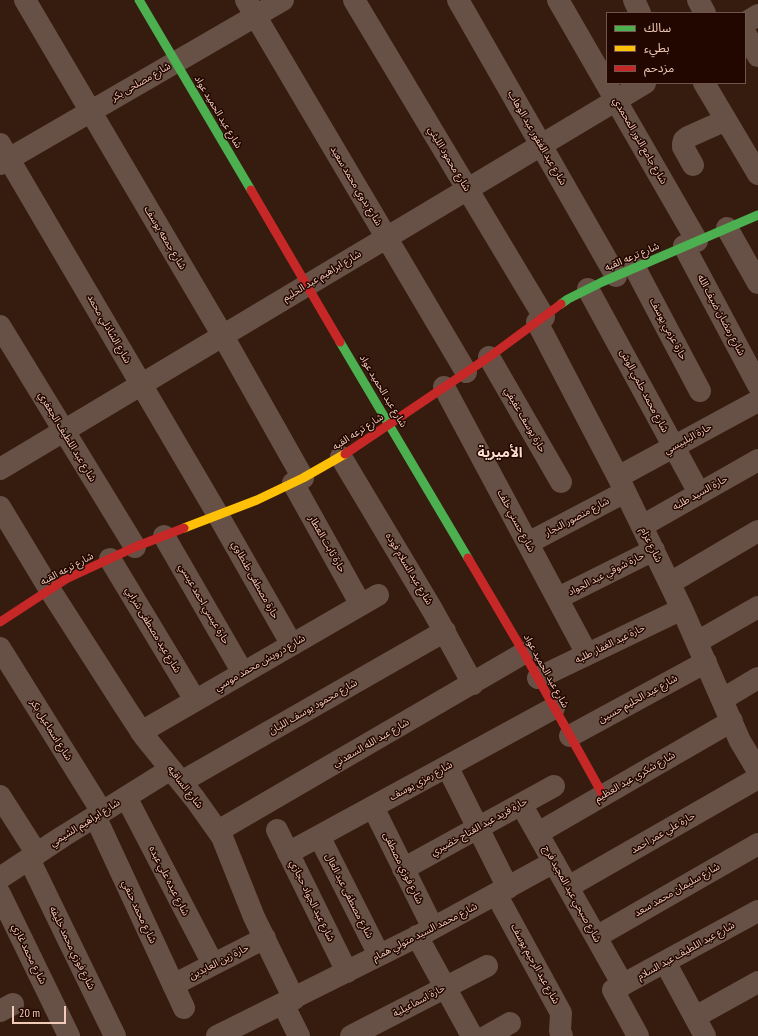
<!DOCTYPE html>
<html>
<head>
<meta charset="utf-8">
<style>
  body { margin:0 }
  #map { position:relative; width:758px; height:1036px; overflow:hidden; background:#361c0f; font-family:"PT Sans Narrow","Noto Sans Arabic",sans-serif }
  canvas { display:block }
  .legend { position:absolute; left:606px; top:12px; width:140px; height:72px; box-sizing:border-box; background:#210700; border:1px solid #74554a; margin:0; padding:5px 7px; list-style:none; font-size:12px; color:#f1cab8 }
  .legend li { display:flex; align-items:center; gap:8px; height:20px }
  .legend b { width:20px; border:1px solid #74554a }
  .scale { position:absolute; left:12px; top:1006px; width:54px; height:18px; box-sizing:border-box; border:2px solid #f1cab8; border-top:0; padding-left:5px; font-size:12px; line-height:14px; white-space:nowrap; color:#f1cab8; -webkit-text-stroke:3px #210700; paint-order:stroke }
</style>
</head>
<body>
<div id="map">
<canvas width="758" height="1036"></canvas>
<ul class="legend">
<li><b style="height:5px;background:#4caf50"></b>سالك</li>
<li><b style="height:5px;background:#ffc107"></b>بطيء</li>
<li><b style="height:5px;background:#c62828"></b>مزدحم</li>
</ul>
<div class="scale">20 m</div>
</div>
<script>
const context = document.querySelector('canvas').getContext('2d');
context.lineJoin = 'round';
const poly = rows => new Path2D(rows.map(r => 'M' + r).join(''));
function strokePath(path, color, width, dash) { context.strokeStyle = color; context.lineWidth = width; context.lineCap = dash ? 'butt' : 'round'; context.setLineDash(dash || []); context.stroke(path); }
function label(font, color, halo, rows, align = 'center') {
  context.font = font + ' "PT Sans Narrow","Noto Sans Arabic",sans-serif'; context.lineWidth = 3; context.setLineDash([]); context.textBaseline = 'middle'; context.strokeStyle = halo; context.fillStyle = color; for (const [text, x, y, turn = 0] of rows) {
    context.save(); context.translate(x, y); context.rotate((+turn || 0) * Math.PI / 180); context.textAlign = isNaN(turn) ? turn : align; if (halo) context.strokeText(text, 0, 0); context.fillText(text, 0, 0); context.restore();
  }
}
strokePath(poly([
  [25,0,223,336,303,478],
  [246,0,466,372],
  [354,0,544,317],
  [458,0,616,276],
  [558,0,697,241],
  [634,0,640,13],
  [698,0,705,13],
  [745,23,758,15],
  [745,33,758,56],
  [704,83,758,174],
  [0,144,218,515,292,645],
  [0,164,283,0],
  [693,165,683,147,683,144,684,140,688,137,726,120],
  [727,228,758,283],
  [684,246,758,385],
  [635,268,700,391],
  [588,289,699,493],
  [537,322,618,477,682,609,740,741,758,771],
  [0,326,135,547],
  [489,357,561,482],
  [444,387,587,654],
  [341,457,433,611,473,684],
  [0,469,645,83],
  [618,477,758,401],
  [293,483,361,605],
  [0,507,50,590,125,707,144,736,195,799,222,837,254,917,294,999],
  [642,526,758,460],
  [164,536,243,673],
  [528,543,625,492],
  [110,559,195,700],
  [670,583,758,531],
  [558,598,654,550],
  [697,642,758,607],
  [0,648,102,812],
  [538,678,682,609],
  [723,699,758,678],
  [141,732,378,595],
  [570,736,706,662],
  [447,766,508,888],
  [181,782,445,631],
  [0,796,37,854],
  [126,797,213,964],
  [521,804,623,985],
  [373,807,433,928],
  [95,816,184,1008],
  [277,830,347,972],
  [218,831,524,653],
  [538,833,732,721],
  [319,836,379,955],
  [288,853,554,708],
  [29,859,115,1036],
  [403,869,554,786],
  [0,878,62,837,171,769],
  [568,887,758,778],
  [0,894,69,1036],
  [496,894,561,1013,560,1031,562,1036],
  [417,936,472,1036],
  [596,937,758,844],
  [665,962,705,1036],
  [173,985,265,938],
  [283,1004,299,1036],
  [0,1011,13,1004],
  [695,1017,758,982],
  [217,1036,424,933,554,862],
  [351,1036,487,966],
  [487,1036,510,1023],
  [638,1036,613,990,758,911]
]), '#675045', 22);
strokePath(poly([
  [139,0,251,190],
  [561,304,568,299,602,282,758,215],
  [340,342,468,558]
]), '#4caf50', 9);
strokePath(poly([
  [184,528,257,500,303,478,345,454]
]), '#ffc107', 9);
strokePath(poly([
  [251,190,340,342],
  [345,454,489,357,561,304],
  [468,558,524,653,603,795],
  [0,622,66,579,135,547,184,528]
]), '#c62828', 9);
label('10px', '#f1cab8', '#210700', [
  ["شارع مصلحى بكر",141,82,-30],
  ["شارع عبد الحميد عواد",218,112,59],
  ["شارع عبد الغفور عبد الوهاب",537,138,60],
  ["شارع جامع النور المحمدي",640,141,60],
  ["شارع محمود الليثي",449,159,59],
  ["شارع بدوي محمد سعيد",356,186,59],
  ["شارع جمعه يوسف",165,238,59],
  ["شارع ترعه القبه",632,257,-23],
  ["شارع ابراهيم عبد الحليم",322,276,-31],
  ["شارع رمضان ضيف الله",721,315,62],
  ["شارع الشاذلي محمد",109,329,60],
  ["حارة عزمي يوسف",668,329,62],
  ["شارع عبد الحميد عواد",383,391,59],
  ["شارع محمد حلمي الوش",644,391,62],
  ["حارة يوسف عفيفي",525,420,60],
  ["شارع ترعه القبه",358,432,-33],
  ["شارع عبد اللطيف الجعفري",67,437,59],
  ["حارة البلبيسي",688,439,-29],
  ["حارة السيد طلبه",700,493,-29],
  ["شارع منصور النجار",577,517,-28],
  ["شارع حسني خلف",516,521,62],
  ["حارة ثابت العطار",327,544,60],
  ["شارع عزام",651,545,64],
  ["شارع ترعه القبه",67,569,-28],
  ["شارع عبد السلام فوده",409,569,59],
  ["حارة شوقي عبد الجواد",606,574,-27],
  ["حارة مصطفى طنطاوي",255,580,61],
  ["حارة عيسي احمد عيسي",204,604,60],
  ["شارع عيد مصطفى شرابي",153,630,59],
  ["حارة عبد الغفار طلبه",610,644,-26],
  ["شارع درويش محمد موسي",260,663,-30],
  ["شارع عبد الحميد عواد",546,671,61],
  ["شارع عبد الحليم حسين",638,699,-29],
  ["شارع محمود يوسف اللبان",313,707,-30],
  ["شارع اسماعيل بكر",51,730,58],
  ["شارع عبد الله السعدني",371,743,-30],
  ["شارع شكري عبد العظيم",635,777,-30],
  ["شارع رمزي يوسف",421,781,-29],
  ["شارع الساقيه",185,787,52],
  ["شارع ابراهيم الشيمي",85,823,-32],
  ["حارة فريد عبد الفتاح خضيري",479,827,-29],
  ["حارة علي عمر احمد",663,833,-30],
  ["شارع فوزي مصطفى",403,868,64],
  ["شارع عبده علي عبده",169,881,63],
  ["شارع سليمان محمد سعد",677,890,-30],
  ["شارع صبحي عبد المجيد فرج",572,894,61],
  ["شارع مصطفى عبد العال",349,896,63],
  ["شارع عبد الجواد حجازي",312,901,64],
  ["شارع محمد حنفي",139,912,65],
  ["شارع محمد السيد متولي همام",425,932,-27],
  ["شارع فوزي محمد خليفه",72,948,64],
  ["شارع عبد اللطيف عبد السلام",686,951,-29],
  ["شارع محمد غازي",29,954,64],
  ["حارة زين العابدين",219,962,-27],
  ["شارع عبد الرحيم يوسف",535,964,61],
  ["حارة اسماعيلية",419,1001,-28]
]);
label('bold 14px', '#fbdccd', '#210700', [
  ["الأميرية",500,453]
]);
</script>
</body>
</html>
